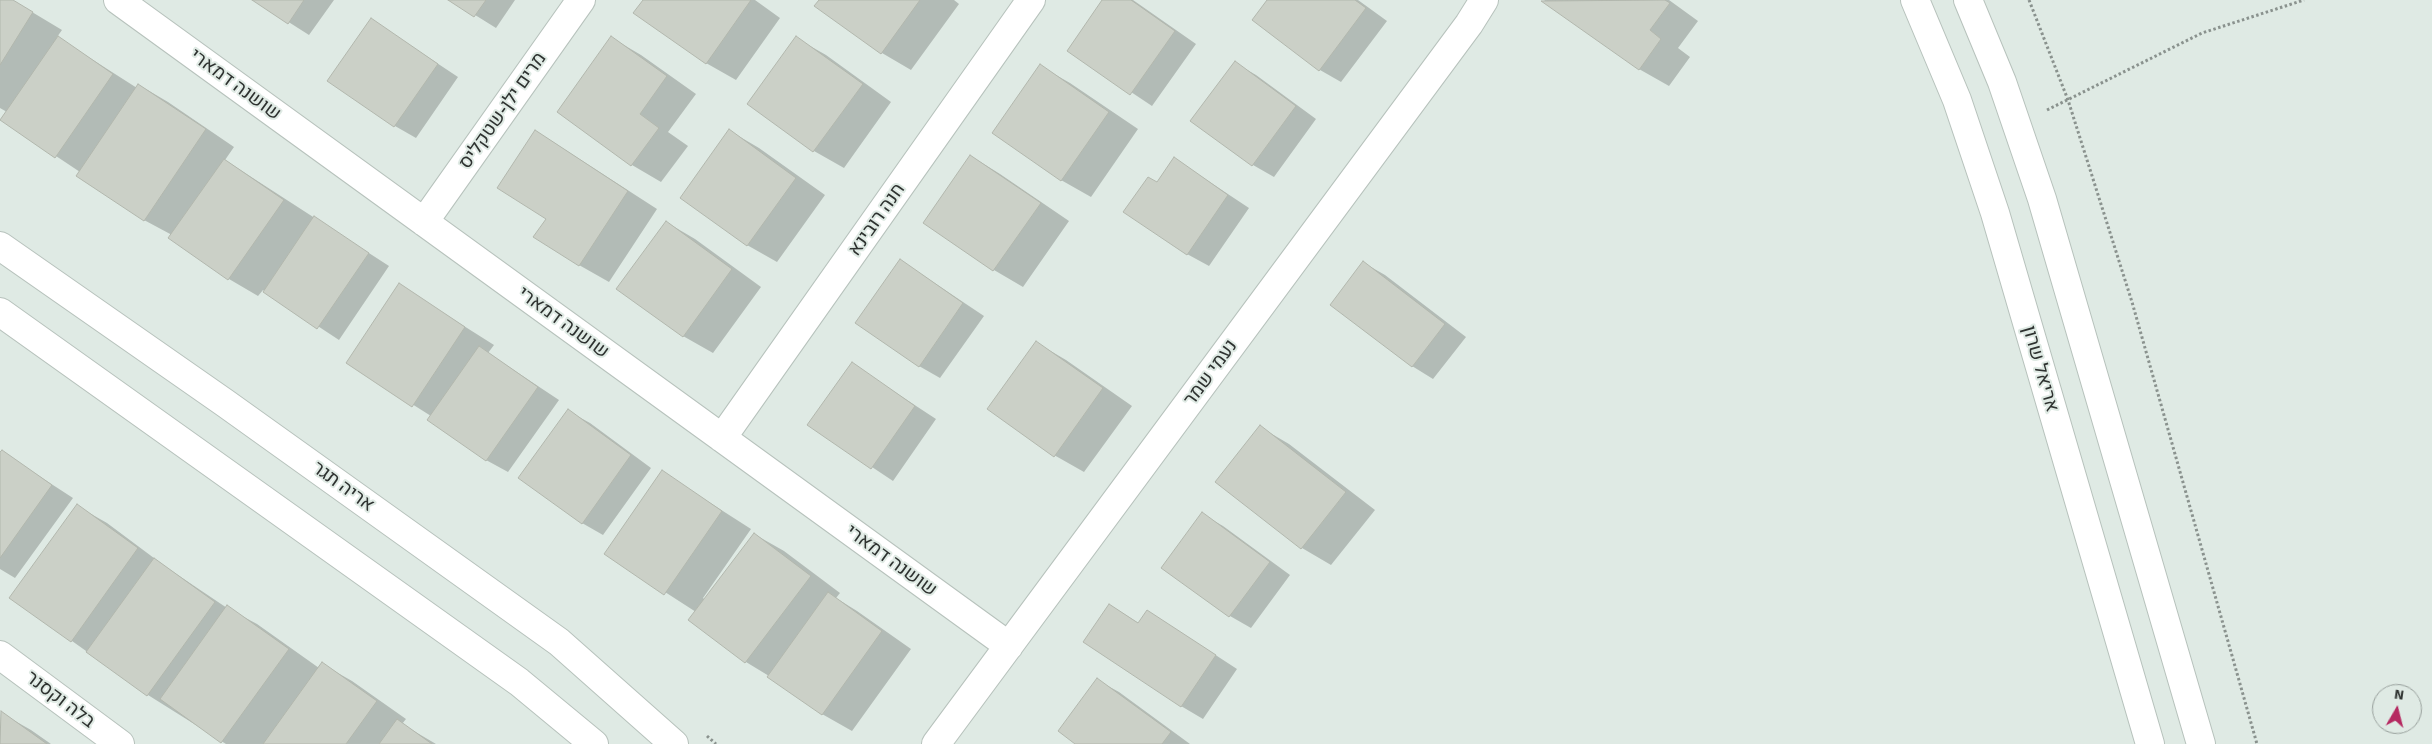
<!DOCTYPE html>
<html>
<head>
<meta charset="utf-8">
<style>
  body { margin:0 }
  #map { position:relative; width:2432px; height:744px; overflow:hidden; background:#dfeae4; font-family:Signika,sans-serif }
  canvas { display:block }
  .north { position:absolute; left:2372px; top:684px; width:50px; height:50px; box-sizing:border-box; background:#dfeae4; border:1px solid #98a09c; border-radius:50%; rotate:8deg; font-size:14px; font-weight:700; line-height:20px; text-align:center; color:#2e3230 }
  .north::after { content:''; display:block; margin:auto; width:18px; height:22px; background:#b52961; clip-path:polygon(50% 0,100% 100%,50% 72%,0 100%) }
</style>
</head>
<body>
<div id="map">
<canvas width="2432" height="744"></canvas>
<div class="north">N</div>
</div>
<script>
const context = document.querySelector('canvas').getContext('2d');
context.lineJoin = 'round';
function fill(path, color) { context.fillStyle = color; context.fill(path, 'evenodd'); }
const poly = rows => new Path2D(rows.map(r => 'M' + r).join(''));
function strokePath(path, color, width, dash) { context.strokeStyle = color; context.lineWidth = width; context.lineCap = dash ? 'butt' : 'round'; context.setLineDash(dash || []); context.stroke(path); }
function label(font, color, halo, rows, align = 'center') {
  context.font = font + ' Signika,Heebo,sans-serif'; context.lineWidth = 4; context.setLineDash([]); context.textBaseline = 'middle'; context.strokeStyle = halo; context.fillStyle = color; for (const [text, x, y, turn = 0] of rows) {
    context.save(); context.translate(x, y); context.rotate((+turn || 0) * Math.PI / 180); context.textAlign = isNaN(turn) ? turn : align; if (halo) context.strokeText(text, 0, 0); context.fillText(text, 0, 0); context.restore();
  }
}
fill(poly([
  [0,0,12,0,62,30,57,37,137,88,139,85,168,102,234,147,225,160,389,266,339,340,263,290,258,296,229,279,170,238,172,235,144,220,80,172,2,120,7,112,0,108],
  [254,0,334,0,309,35],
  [451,0,515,0,496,28],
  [644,0,755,0,780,18,736,80,706,63],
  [820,0,954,0,959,4,911,70,882,53],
  [1103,0,1133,0,1196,44,1152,106,1068,50],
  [1268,0,1358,0,1387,21,1341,82,1320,70],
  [1544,0,1669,0,1698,21,1678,48,1690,57,1669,86,1639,69],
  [372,20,458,77,416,138,395,126],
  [612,38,641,55,696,94,668,132,688,146,661,182,632,165,558,112],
  [796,38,826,55,891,102,844,168,814,151,749,104],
  [1235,63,1256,75,1316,119,1274,177,1253,165],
  [1040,66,1070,83,1138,129,1091,197,1061,180],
  [536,131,657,209,609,282,579,265,547,218],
  [730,131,759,148,825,195,777,262,747,245],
  [971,156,1000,174,1069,221,1023,287,994,270,924,222],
  [1175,159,1249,208,1209,266,1187,254,1157,183],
  [666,222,695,239,761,287,713,353,683,336],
  [900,260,984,316,940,378,919,366],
  [1364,263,1385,275,1466,337,1433,379,1412,366],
  [399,285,494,345,488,353,559,400,508,472,486,460,431,416,347,363],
  [1037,343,1066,360,1132,406,1084,472,1054,455],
  [852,364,936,419,893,481,809,425],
  [568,411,590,423,651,468,603,535,582,523],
  [1260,427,1289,444,1375,510,1331,565,1302,548,1217,482],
  [2,452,73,498,15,578,0,569,0,454],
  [662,472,751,529,703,598,705,600,754,534,784,551,840,593,836,598,857,611,911,649,852,731,822,714,769,676,746,662,696,612,606,554],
  [77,506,107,523,166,567,227,608,257,624,319,668,322,664,352,681,406,719,402,724,436,744,226,744,148,695,72,641],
  [1202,514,1223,526,1290,575,1251,628,1230,616,1162,567],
  [1110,605,1140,624,1148,611,1237,669,1203,719,1181,706],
  [1097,680,1119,692,1190,744,1077,744],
  [1,713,31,730,51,744,0,744]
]), '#0003');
const building = poly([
  [0,0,13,0,33,12,0,65,0,0],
  [252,0,304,0,288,24,252,0],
  [448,0,486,0,474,17,448,0],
  [643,0,751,0,706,64,633,13,643,0],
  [819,0,920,0,881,54,814,6,819,0],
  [1102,0,1131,0,1175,31,1130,95,1067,51,1102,0],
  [1267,0,1355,0,1366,8,1319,71,1252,20,1267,0],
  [1665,0,1670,3,1650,30,1661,39,1639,70,1541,1,1665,0],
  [371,18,438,64,394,127,327,81,371,18],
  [58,36,113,74,55,158,0,120,58,36],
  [611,36,667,76,640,114,659,128,631,166,557,112,611,36],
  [796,36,863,84,813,152,747,104,796,36],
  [1235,61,1296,106,1252,166,1190,121,1235,61],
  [1040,64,1109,112,1061,181,992,133,1040,64],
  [138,84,206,129,144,221,76,176,138,84],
  [729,129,796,178,747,246,680,198,729,129],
  [535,130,628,191,579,266,533,237,546,219,497,188,535,130],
  [970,155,1041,203,993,271,923,223,970,155],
  [1174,157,1228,195,1187,255,1123,212,1148,177,1157,182,1174,157],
  [224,159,284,200,228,280,168,238,224,159],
  [314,216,369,253,317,329,263,292,314,216],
  [666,221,732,269,683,337,616,289,666,221],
  [900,259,963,303,919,367,855,323,900,259],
  [1363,261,1445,324,1412,367,1330,305,1363,261],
  [399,283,465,327,412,407,346,363,399,283],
  [1036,341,1103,388,1054,457,987,409,1036,341],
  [479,346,538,387,486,461,427,420,479,346],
  [852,362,915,406,871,469,807,425,852,362],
  [568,409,631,455,582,524,518,478,568,409],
  [1260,425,1346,492,1301,549,1215,482,1260,425],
  [2,450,52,485,0,558,0,452,2,450],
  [662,470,722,511,664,595,604,554,662,470],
  [77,504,138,548,71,642,9,598,77,504],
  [1202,512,1270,562,1229,617,1161,568,1202,512],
  [754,533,811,576,745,663,688,620,754,533],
  [154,558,215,602,147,696,86,652,154,558],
  [828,592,882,631,822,715,767,677,828,592],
  [1109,604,1138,623,1147,610,1216,655,1181,707,1083,642,1109,604],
  [227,605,289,649,221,743,160,699,227,605],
  [322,662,377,701,346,744,263,744,322,662],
  [1097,678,1171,732,1162,744,1075,744,1058,731,1097,678],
  [1,711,47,744,0,744,1,711],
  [397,719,432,744,379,744,397,719]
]);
fill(building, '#cbd0c7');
strokePath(building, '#b2b7ad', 1);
const minor = poly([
  [118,0,1009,646],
  [424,222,581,0],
  [722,438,1031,0],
  [0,655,120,744],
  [936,744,1469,24,1484,0]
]);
const tertiary = poly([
  [0,246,225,403,559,642,674,744],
  [0,312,519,682,594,744]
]);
const secondary = poly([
  [1915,0,1957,100,1995,213,2150,744],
  [1968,0,2002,82,2042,199,2201,744]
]);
strokePath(minor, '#b7c2bc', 30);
strokePath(tertiary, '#b7c2bc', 30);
strokePath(secondary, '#b7c2bc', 30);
strokePath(poly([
  [2029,0,2068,100,2132,302,2257,744],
  [2047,110,2202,33,2304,0],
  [707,736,716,744]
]), '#8a928e', 3, [2.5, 2.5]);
strokePath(minor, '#fff', 28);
strokePath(tertiary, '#fff', 28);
strokePath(secondary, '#fff', 28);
label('19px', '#2e3230', '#dfeae4', [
  ["שושנה דמארי",235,85,36],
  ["מרים ילן-שטקליס",503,111,-55],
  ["חנה רובינא",877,220,-55],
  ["שושנה דמארי",563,323,36],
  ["אריאל שרון",2040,369,74],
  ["נעמי שמר",1211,373,-54],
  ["אריה תגר",343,487,36],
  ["שושנה דמארי",891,561,36],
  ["בלה וקסנר",60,700,37]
]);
</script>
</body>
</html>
